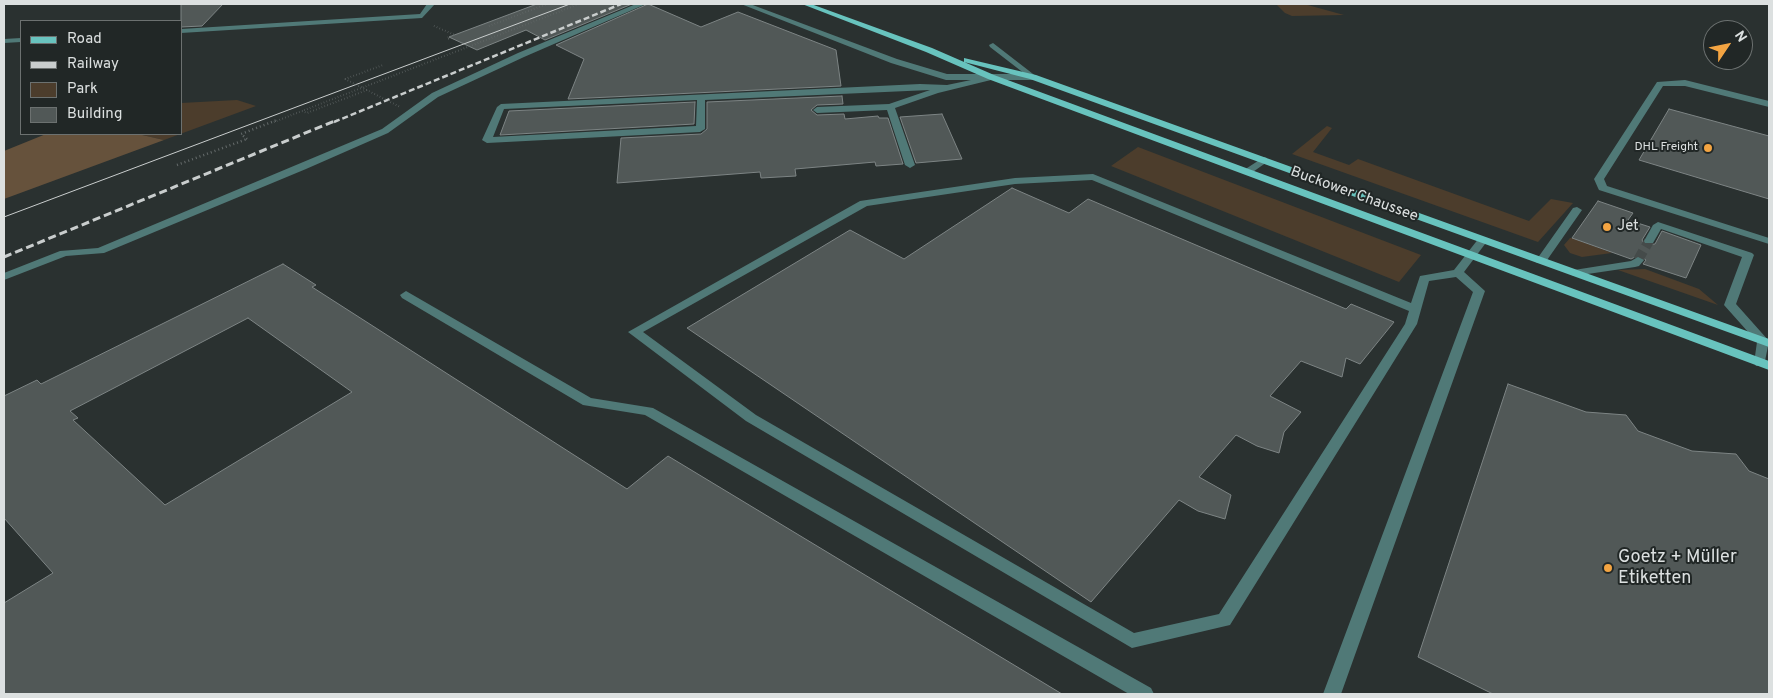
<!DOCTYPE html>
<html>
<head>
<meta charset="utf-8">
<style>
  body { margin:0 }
  #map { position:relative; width:1773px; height:698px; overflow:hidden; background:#2a3130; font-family:Overpass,sans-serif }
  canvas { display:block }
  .frame { position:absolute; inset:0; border:5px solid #dce0e0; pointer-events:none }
  .legend { position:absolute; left:20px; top:20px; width:162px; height:115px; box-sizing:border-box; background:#212726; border:1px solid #6c7170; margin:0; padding:6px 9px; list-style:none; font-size:15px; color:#dce0e0 }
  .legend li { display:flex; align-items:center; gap:10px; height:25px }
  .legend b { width:25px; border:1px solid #6c7170 }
  .north { position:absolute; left:1703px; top:20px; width:50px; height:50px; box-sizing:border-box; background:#212726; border:1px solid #6c7170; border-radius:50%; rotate:56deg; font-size:14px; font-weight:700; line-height:20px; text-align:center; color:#dce0e0 }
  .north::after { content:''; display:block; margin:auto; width:18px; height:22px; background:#f3a442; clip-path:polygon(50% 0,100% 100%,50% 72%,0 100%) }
</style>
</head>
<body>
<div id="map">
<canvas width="1773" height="698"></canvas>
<div class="frame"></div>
<ul class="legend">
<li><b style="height:6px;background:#68c3be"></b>Road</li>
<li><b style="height:6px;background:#c9cdcd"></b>Railway</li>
<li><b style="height:14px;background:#4c3d2c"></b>Park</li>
<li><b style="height:14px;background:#515857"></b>Building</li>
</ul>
<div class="north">N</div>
</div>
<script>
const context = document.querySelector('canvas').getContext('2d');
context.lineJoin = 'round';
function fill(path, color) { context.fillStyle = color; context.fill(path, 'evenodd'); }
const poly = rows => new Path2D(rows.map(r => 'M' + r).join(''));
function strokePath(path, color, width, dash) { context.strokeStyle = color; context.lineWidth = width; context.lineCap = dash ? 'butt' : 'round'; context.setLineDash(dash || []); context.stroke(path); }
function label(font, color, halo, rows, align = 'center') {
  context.font = font + ' Overpass,sans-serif'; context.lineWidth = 4; context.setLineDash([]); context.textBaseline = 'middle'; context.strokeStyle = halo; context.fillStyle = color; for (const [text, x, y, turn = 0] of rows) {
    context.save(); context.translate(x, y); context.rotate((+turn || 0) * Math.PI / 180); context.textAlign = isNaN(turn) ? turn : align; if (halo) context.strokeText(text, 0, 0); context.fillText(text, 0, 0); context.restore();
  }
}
fill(poly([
  [1276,4,1304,4,1344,15,1292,16,1285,13],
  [237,100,256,106,164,140,138,134,181,134,181,103],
  [1327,126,1332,128,1313,152,1349,165,1358,159,1529,221,1551,199,1573,203,1538,242,1292,154],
  [1138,147,1421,255,1399,282,1111,166],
  [1570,238,1572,238,1612,253,1582,257,1570,253,1564,245],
  [1645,269,1699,289,1718,305,1618,270]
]), '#4c3d2c');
fill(poly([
  [46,134,138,134,164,140,4,199,4,151]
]), '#66523c');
const building = poly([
  [181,4,223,4,202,26,181,27,181,4],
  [537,4,632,4,545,40,526,30,477,50,449,37,537,4],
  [648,4,701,27,738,12,836,50,841,86,568,99,584,59,556,45,648,4],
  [842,96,843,104,817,105,811,110,817,115,844,114,845,119,878,116,879,118,888,118,903,164,876,166,875,162,795,169,796,176,761,178,760,172,617,183,621,138,701,134,707,129,707,102,842,96],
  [695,102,694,124,500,135,509,111,695,102],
  [1669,109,1769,136,1769,199,1639,160,1669,109],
  [942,114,962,159,916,163,900,117,942,114],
  [1012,188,1069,213,1088,199,1346,309,1351,304,1394,322,1360,364,1346,358,1342,377,1301,361,1270,396,1301,412,1284,432,1279,453,1257,446,1236,435,1199,477,1231,495,1225,519,1198,511,1179,500,1091,602,687,328,850,230,904,259,1012,188],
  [1598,201,1633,213,1628,220,1650,227,1642,240,1645,245,1655,244,1662,231,1701,245,1686,278,1643,264,1646,260,1639,255,1631,259,1572,238,1598,201],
  [283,264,316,285,312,287,627,489,668,456,1062,694,4,694,4,603,53,573,4,518,4,396,37,380,41,384,283,264],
  [248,318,352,392,165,505,73,420,78,418,70,411,248,318],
  [1508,384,1586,412,1626,415,1638,431,1692,451,1736,454,1749,471,1769,479,1769,694,1493,694,1418,657,1508,384]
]);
fill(building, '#515857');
strokePath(building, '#7d8484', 1);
strokePath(poly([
  [1638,260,1649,241]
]), '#454b4a', 10, [10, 5]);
strokePath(poly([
  [434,26,455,35,447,38,451,40],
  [489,26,547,4],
  [345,79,383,65],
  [367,90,307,113,302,111,579,4],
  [274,122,302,111]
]), '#656b6b', 2, [0.5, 2.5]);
strokePath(poly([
  [247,139,241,134,277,120],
  [177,165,247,139]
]), '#656b6b', 2.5, [1, 3]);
fill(poly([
  [427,4,435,4,422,18,181,33,181,29,420,14,427,4],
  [636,4,646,4,524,57,438,97,388,133,306,169,104,253,66,256,4,280,4,273,60,251,98,248,382,129,432,93,518,53,636,4],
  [741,4,750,4,897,59,947,74,1025,74,990,47,989,45,993,43,1037,77,1033,80,991,80,938,93,895,108,915,165,910,168,905,165,887,110,817,113,813,110,817,107,889,104,930,90,705,100,705,129,700,132,487,143,482,140,497,107,501,104,920,84,947,85,971,80,946,80,891,63,741,4],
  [697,100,696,126,493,137,504,109,697,100],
  [21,38,21,42,4,43,4,39,21,38],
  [1685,80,1769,101,1769,107,1685,86,1663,86,1604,179,1607,186,1769,238,1769,244,1599,190,1598,188,1594,179,1657,82,1685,80],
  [1264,157,1267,158,1267,162,1250,174,1244,174,1244,170,1264,157],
  [1093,174,1411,303,1420,276,1454,270,1479,238,1487,238,1488,240,1464,272,1485,291,1341,694,1323,694,1473,292,1456,277,1429,281,1417,324,1230,625,1132,648,746,421,628,332,860,201,1015,178,1093,174],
  [1092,180,1409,311,1405,324,1219,614,1134,633,756,415,643,332,867,206,1015,184,1092,180],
  [1577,207,1582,210,1545,263,1537,263,1535,261,1537,259,1573,208,1577,207],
  [1658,222,1752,253,1754,255,1736,304,1769,341,1764,366,1756,366,1754,363,1757,342,1724,305,1742,257,1661,229,1653,243,1645,243,1644,241,1653,225,1658,222],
  [1638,257,1644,260,1639,266,1635,267,1574,276,1568,273,1574,270,1631,261,1638,257],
  [406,291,591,398,653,408,1151,688,1154,694,1129,694,645,415,583,405,402,298,400,295,406,291]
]), '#507977');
fill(poly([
  [802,4,811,4,932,48,994,75,1769,361,1769,370,988,79,926,52,802,4],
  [964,58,1036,75,1769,339,1769,347,1030,79,964,62,964,58]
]), '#68c3be');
strokePath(poly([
  [4,217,570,4]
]), '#c9cdcd', 1);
strokePath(poly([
  [334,122,621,4]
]), '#c9cdcd', 2.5, [6, 3]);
strokePath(poly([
  [4,257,337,120]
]), '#c9cdcd', 3, [8, 4]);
strokePath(poly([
  [345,79,400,107]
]), '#656b6b', 2, [0.5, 2.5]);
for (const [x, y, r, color] of [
  [1708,148,5,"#f3a442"],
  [1607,227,5,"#f3a442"],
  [1608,568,5,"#f3a442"]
]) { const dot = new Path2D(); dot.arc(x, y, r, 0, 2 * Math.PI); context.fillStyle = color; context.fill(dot); strokePath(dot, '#212726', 2); }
label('12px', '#dce0e0', '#212726', [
  ["DHL Freight",1698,148]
], 'right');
label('15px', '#dce0e0', '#212726', [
  ["Buckower Chaussee",1354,195,20]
]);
label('15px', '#dce0e0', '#212726', [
  ["Jet",1617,227]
], 'left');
label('18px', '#dce0e0', '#212726', [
  ["Goetz + Müller",1618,558],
  ["Etiketten",1618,579]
], 'left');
</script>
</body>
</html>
